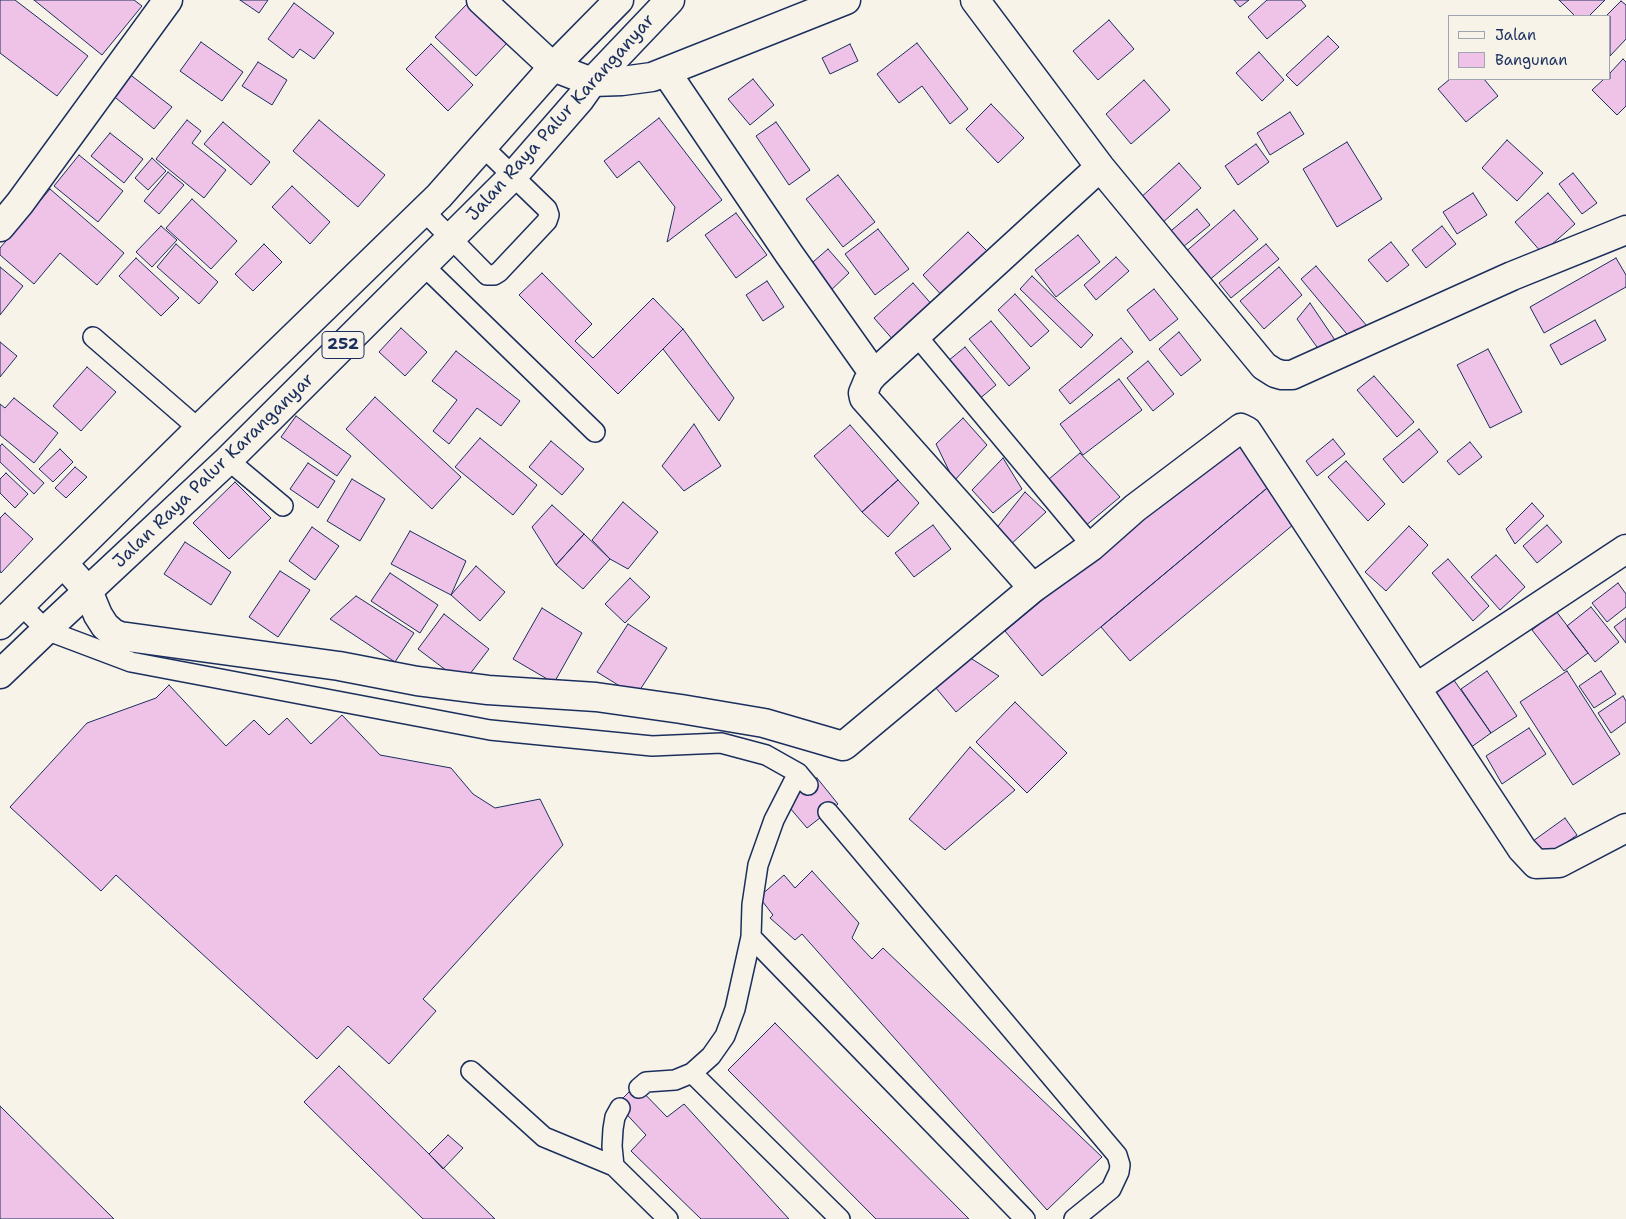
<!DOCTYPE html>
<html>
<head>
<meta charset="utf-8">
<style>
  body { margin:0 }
  #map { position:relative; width:1626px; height:1219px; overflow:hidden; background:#f7f3e8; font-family:"Shantell Sans",sans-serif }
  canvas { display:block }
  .legend { position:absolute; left:1448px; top:15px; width:162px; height:65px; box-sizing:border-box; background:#f7f3e8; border:1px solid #9fa5b1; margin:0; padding:6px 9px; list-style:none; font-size:15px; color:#1b2f5e }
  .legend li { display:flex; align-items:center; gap:10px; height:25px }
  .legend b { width:25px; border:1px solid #9fa5b1 }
</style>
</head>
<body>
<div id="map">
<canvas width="1626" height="1219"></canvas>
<ul class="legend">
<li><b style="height:6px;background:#f7f3e8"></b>Jalan</li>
<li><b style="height:14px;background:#efc3e8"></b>Bangunan</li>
</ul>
</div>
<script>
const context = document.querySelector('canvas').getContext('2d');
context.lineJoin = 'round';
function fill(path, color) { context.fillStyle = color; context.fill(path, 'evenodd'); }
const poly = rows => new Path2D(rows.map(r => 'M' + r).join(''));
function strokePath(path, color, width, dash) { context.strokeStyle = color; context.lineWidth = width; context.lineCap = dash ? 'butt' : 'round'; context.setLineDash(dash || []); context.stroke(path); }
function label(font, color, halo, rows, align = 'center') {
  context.font = font + ' "Shantell Sans",sans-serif'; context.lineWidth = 5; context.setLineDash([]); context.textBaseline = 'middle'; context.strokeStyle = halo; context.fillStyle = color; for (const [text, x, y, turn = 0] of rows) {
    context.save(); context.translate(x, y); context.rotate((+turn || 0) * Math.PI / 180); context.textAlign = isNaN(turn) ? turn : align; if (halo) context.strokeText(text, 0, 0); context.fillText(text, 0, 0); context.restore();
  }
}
const building = poly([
  [0,0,15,0,88,56,57,96,0,53,0,0],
  [34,0,134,0,142,6,102,55,34,0],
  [240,0,268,0,259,13,240,0],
  [1234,0,1249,0,1240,7,1234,0],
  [1267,0,1301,0,1306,6,1267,39,1248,17,1267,0],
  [1559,0,1605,0,1589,16,1575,16,1559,0],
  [1621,1,1626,5,1626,39,1610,56,1610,16,1606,16,1621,1],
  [294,3,334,33,314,59,300,49,293,58,268,39,294,3],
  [467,4,507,43,476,76,435,37,467,4],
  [1109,20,1134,49,1098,80,1073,51,1109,20],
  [1328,36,1339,47,1297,86,1286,75,1328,36],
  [201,42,243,72,222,101,180,71,201,42],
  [917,43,968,109,950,124,922,86,899,103,877,74,917,43],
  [431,44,473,85,448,111,406,69,431,44],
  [850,44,858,61,830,74,822,58,850,44],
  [1259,52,1284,80,1262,101,1236,73,1259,52],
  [1623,59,1626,62,1626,106,1617,115,1592,90,1604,79,1610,79,1610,73,1623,59],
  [258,62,287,80,272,105,242,86,258,62],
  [128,73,172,107,154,129,111,94,128,73],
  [753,79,774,105,750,125,728,99,753,79],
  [1450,79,1484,79,1498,96,1466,122,1438,89,1450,79],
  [1144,80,1170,110,1131,144,1106,114,1144,80],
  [991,104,1024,138,998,163,966,129,991,104],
  [1290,112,1304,134,1270,155,1257,133,1290,112],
  [659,118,722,200,667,242,675,207,639,161,617,178,604,161,659,118],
  [187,120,201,131,192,143,226,170,204,198,156,159,187,120],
  [319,120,385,175,358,207,293,151,319,120],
  [223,122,270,162,251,185,204,144,223,122],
  [776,122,810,170,789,185,756,136,776,122],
  [110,133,143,159,124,183,91,156,110,133],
  [1507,140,1543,173,1517,201,1482,168,1507,140],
  [1347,142,1382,199,1337,227,1303,169,1347,142],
  [1256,144,1269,162,1238,185,1225,166,1256,144],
  [79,155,123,191,98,222,54,186,79,155],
  [152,158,166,171,148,190,135,178,152,158],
  [1179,163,1201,188,1161,224,1139,199,1179,163],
  [168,172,184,185,159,214,144,201,168,172],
  [1573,173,1597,203,1582,214,1559,184,1573,173],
  [838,175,875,222,843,247,806,199,838,175],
  [292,186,330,222,310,244,272,207,292,186],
  [50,189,124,253,97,285,60,253,34,284,0,255,0,248,50,189],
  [1473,193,1487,215,1457,234,1443,212,1473,193],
  [1548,193,1575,224,1542,253,1515,222,1548,193],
  [192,199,237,241,211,269,166,228,192,199],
  [1197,209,1210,225,1178,251,1166,235,1197,209],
  [1234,210,1258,239,1207,282,1183,254,1234,210],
  [736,213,767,255,736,278,705,235,736,213],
  [161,226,177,240,152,267,136,252,161,226],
  [1442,226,1456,244,1426,268,1412,250,1442,226],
  [878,229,909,269,875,295,845,254,878,229],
  [968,232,991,255,945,299,923,275,968,232],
  [1078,235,1100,262,1056,297,1035,270,1078,235],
  [1391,242,1409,265,1387,282,1368,260,1391,242],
  [176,244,218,282,199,304,157,267,176,244],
  [264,244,282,262,253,291,235,274,264,244],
  [1266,244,1279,259,1231,298,1219,283,1266,244],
  [828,249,849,273,828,293,806,268,828,249],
  [1116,257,1129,271,1096,300,1084,285,1116,257],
  [136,258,179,298,161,316,119,276,136,258],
  [1616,258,1626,275,1626,287,1544,333,1530,307,1616,258],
  [1316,266,1367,326,1351,339,1301,279,1316,266],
  [0,267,23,286,0,315,0,267],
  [1279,267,1302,295,1264,329,1240,301,1279,267],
  [542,273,592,324,575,341,593,358,653,298,683,329,618,394,519,295,542,273],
  [1032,276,1093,335,1081,348,1020,289,1032,276],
  [767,281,784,307,763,321,746,295,767,281],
  [913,283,934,307,895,342,874,318,913,283],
  [1154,289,1178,319,1150,341,1127,310,1154,289],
  [1015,294,1049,331,1031,347,998,310,1015,294],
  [1310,303,1339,346,1324,357,1297,319,1310,303],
  [1595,320,1606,340,1561,365,1550,345,1595,320],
  [991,321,1030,368,1009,386,969,339,991,321],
  [401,328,427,352,405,376,379,352,401,328],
  [683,329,734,398,719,421,663,349,683,329],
  [1179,332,1201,360,1181,376,1159,349,1179,332],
  [1121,338,1133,352,1070,404,1059,390,1121,338],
  [0,342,17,356,0,377,0,342],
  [965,347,996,385,978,400,948,361,965,347],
  [1488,349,1522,412,1490,428,1457,365,1488,349],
  [456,351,520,401,501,426,477,408,449,444,433,431,457,400,432,381,456,351],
  [1148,361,1174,394,1153,411,1127,378,1148,361],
  [87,367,116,392,81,431,53,406,87,367],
  [1374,376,1414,422,1397,437,1357,390,1374,376],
  [1119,379,1142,410,1083,455,1060,424,1119,379],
  [375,397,461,477,432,509,346,429,375,397],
  [14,398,58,433,34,463,0,435,0,404,5,408,14,398],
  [296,416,351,456,337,476,281,437,296,416],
  [963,418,987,445,954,481,936,444,963,418],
  [694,424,721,466,684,491,662,466,694,424],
  [850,425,898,480,862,512,814,456,850,425],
  [1419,429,1438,452,1403,483,1383,459,1419,429],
  [480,438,537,485,513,515,455,467,480,438],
  [1333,439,1345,454,1317,476,1306,461,1333,439],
  [1235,440,1272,484,1042,676,1005,631,1235,440],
  [551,441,584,469,562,495,529,467,551,441],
  [1470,442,1482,457,1459,475,1447,461,1470,442],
  [2,444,44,483,34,494,0,462,0,446,2,444],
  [60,449,73,462,53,482,39,469,60,449],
  [1080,453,1120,497,1084,527,1043,484,1080,453],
  [1003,458,1022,489,993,513,972,490,1003,458],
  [1346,461,1385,504,1368,521,1328,477,1346,461],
  [308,463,335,481,318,508,290,489,308,463],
  [75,467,87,477,66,498,55,488,75,467],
  [6,473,28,494,15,508,0,493,0,479,6,473],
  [352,479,385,499,360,541,327,521,352,479],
  [898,480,919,503,888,537,862,512,898,480],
  [235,482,271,518,229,559,193,523,235,482],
  [1272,484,1300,519,1130,661,1101,627,1272,484],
  [1025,492,1046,512,1009,546,995,530,1025,492],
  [623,502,658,532,628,569,610,559,592,540,623,502],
  [1532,503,1544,516,1515,544,1506,529,1532,503],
  [552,505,584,534,556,565,532,527,552,505],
  [5,513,33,539,1,573,0,571,0,518,5,513],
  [933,525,951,549,914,577,895,553,933,525],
  [1547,525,1562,542,1537,563,1523,546,1547,525],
  [1409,526,1428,545,1386,591,1365,572,1409,526],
  [312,527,339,546,315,580,289,561,312,527],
  [410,531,466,561,451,595,391,564,410,531],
  [584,534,610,559,583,589,556,565,584,534],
  [185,542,231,572,211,605,164,574,185,542],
  [1496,555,1525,587,1500,610,1471,577,1496,555],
  [1448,559,1489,606,1473,621,1432,573,1448,559],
  [476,566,505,592,480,621,451,595,476,566],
  [280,571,310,590,278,637,249,617,280,571],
  [390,573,438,605,420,633,371,601,390,573],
  [630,578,650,597,625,623,605,604,630,578],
  [1618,583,1626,594,1626,607,1607,622,1592,603,1618,583],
  [356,596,414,633,395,662,330,619,356,596],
  [1591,607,1619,642,1595,662,1567,626,1591,607],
  [542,608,582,633,554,683,513,659,542,608],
  [1556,611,1588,653,1564,671,1532,630,1556,611],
  [444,614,489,649,463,683,418,649,444,614],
  [1626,618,1626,643,1614,627,1626,618],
  [628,624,667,648,636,696,597,672,628,624],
  [964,654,999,676,956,712,931,682,964,654],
  [1487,671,1517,716,1491,733,1461,689,1487,671],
  [1567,671,1620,754,1573,785,1520,702,1567,671],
  [1601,671,1616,694,1594,708,1579,686,1601,671],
  [1451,676,1491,733,1470,748,1430,691,1451,676],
  [169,685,226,746,254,720,269,735,287,718,311,744,342,715,380,755,451,768,473,794,495,808,540,799,563,845,423,999,436,1011,389,1064,348,1026,317,1059,116,875,101,891,10,807,87,723,156,698,169,685],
  [1623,696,1626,701,1626,722,1611,733,1598,713,1623,696],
  [1015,702,1067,753,1027,793,976,742,1015,702],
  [1529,728,1546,754,1502,784,1486,756,1529,728],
  [970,747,1015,790,945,850,909,819,970,747],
  [817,778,838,804,807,828,784,801,817,778],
  [1565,818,1577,835,1546,857,1533,841,1565,818],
  [812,871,859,923,852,938,872,959,883,948,1102,1157,1047,1210,802,934,795,940,770,918,773,915,759,897,784,875,795,888,812,871],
  [775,1023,969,1219,876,1219,728,1070,775,1023],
  [339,1066,429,1154,495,1219,423,1219,304,1102,339,1066],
  [636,1085,667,1117,684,1104,789,1219,701,1219,631,1151,646,1135,617,1104,636,1085],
  [0,1106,114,1219,0,1219,0,1106],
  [448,1135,463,1148,443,1169,429,1154,448,1135]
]);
fill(building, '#efc3e8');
strokePath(building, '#1b2f5e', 1);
const lane = poly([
  [424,211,487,275,494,275,499,272,547,221,549,215,547,209,483,147],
  [423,265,595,432],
  [916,335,1092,546],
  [93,337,199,429],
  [228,460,283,506],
  [21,605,46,630,131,662,490,730,652,746,721,743,766,755,798,773,808,785],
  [828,812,1117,1155,1120,1165,1119,1172,1111,1189,1074,1219],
  [751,937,1025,1219],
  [471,1071,544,1137,614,1166],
  [692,1073,840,1219],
  [639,1088,646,1082,675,1080,692,1073,711,1056,725,1036,735,1009,751,937,752,905,758,865,774,820,798,773],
  [620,1108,615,1117,613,1129,612,1146,614,1166,668,1219]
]);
const street = poly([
  [481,0,553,67],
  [975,0,1100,167,1264,366,1275,373,1282,375,1292,375,1512,276,1626,230],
  [666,72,789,254,874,374],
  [0,227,20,203,168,0],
  [63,563,88,591,98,615,105,626,113,633,120,636,339,666,417,681,488,690,596,697,681,709,764,723,843,746,846,744,1033,588,1092,546,1135,508,1241,428,1247,431,1522,849,1536,864,1559,863,1626,828],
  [1033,588,864,398,863,393,868,381,874,374,1100,167],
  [1416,688,1626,549]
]);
const secondary = poly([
  [553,67,592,82,622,81,652,77,846,0]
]);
const primary = poly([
  [0,625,199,429,439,196,553,67,619,0],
  [0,674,46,630,228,460,513,176,580,99,592,82,670,0]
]);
strokePath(lane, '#1b2f5e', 22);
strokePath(street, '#1b2f5e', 31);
strokePath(secondary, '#1b2f5e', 31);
strokePath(primary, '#1b2f5e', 31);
strokePath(lane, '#f7f3e8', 19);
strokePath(street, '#f7f3e8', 28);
strokePath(secondary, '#f7f3e8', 28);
strokePath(primary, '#f7f3e8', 28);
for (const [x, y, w] of [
  [343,345,42]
]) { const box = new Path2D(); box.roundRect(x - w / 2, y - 13.5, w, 27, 4); context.fillStyle = '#f7f3e8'; context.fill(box); strokePath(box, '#1b2f5e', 1); }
label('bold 16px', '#1b2f5e', null, [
  ["252",343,345]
]);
label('18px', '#1b2f5e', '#f7f3e8', [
  ["Jalan Raya Palur Karanganyar",561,118,-48],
  ["Jalan Raya Palur Karanganyar",214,471,-44]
]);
</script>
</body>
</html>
